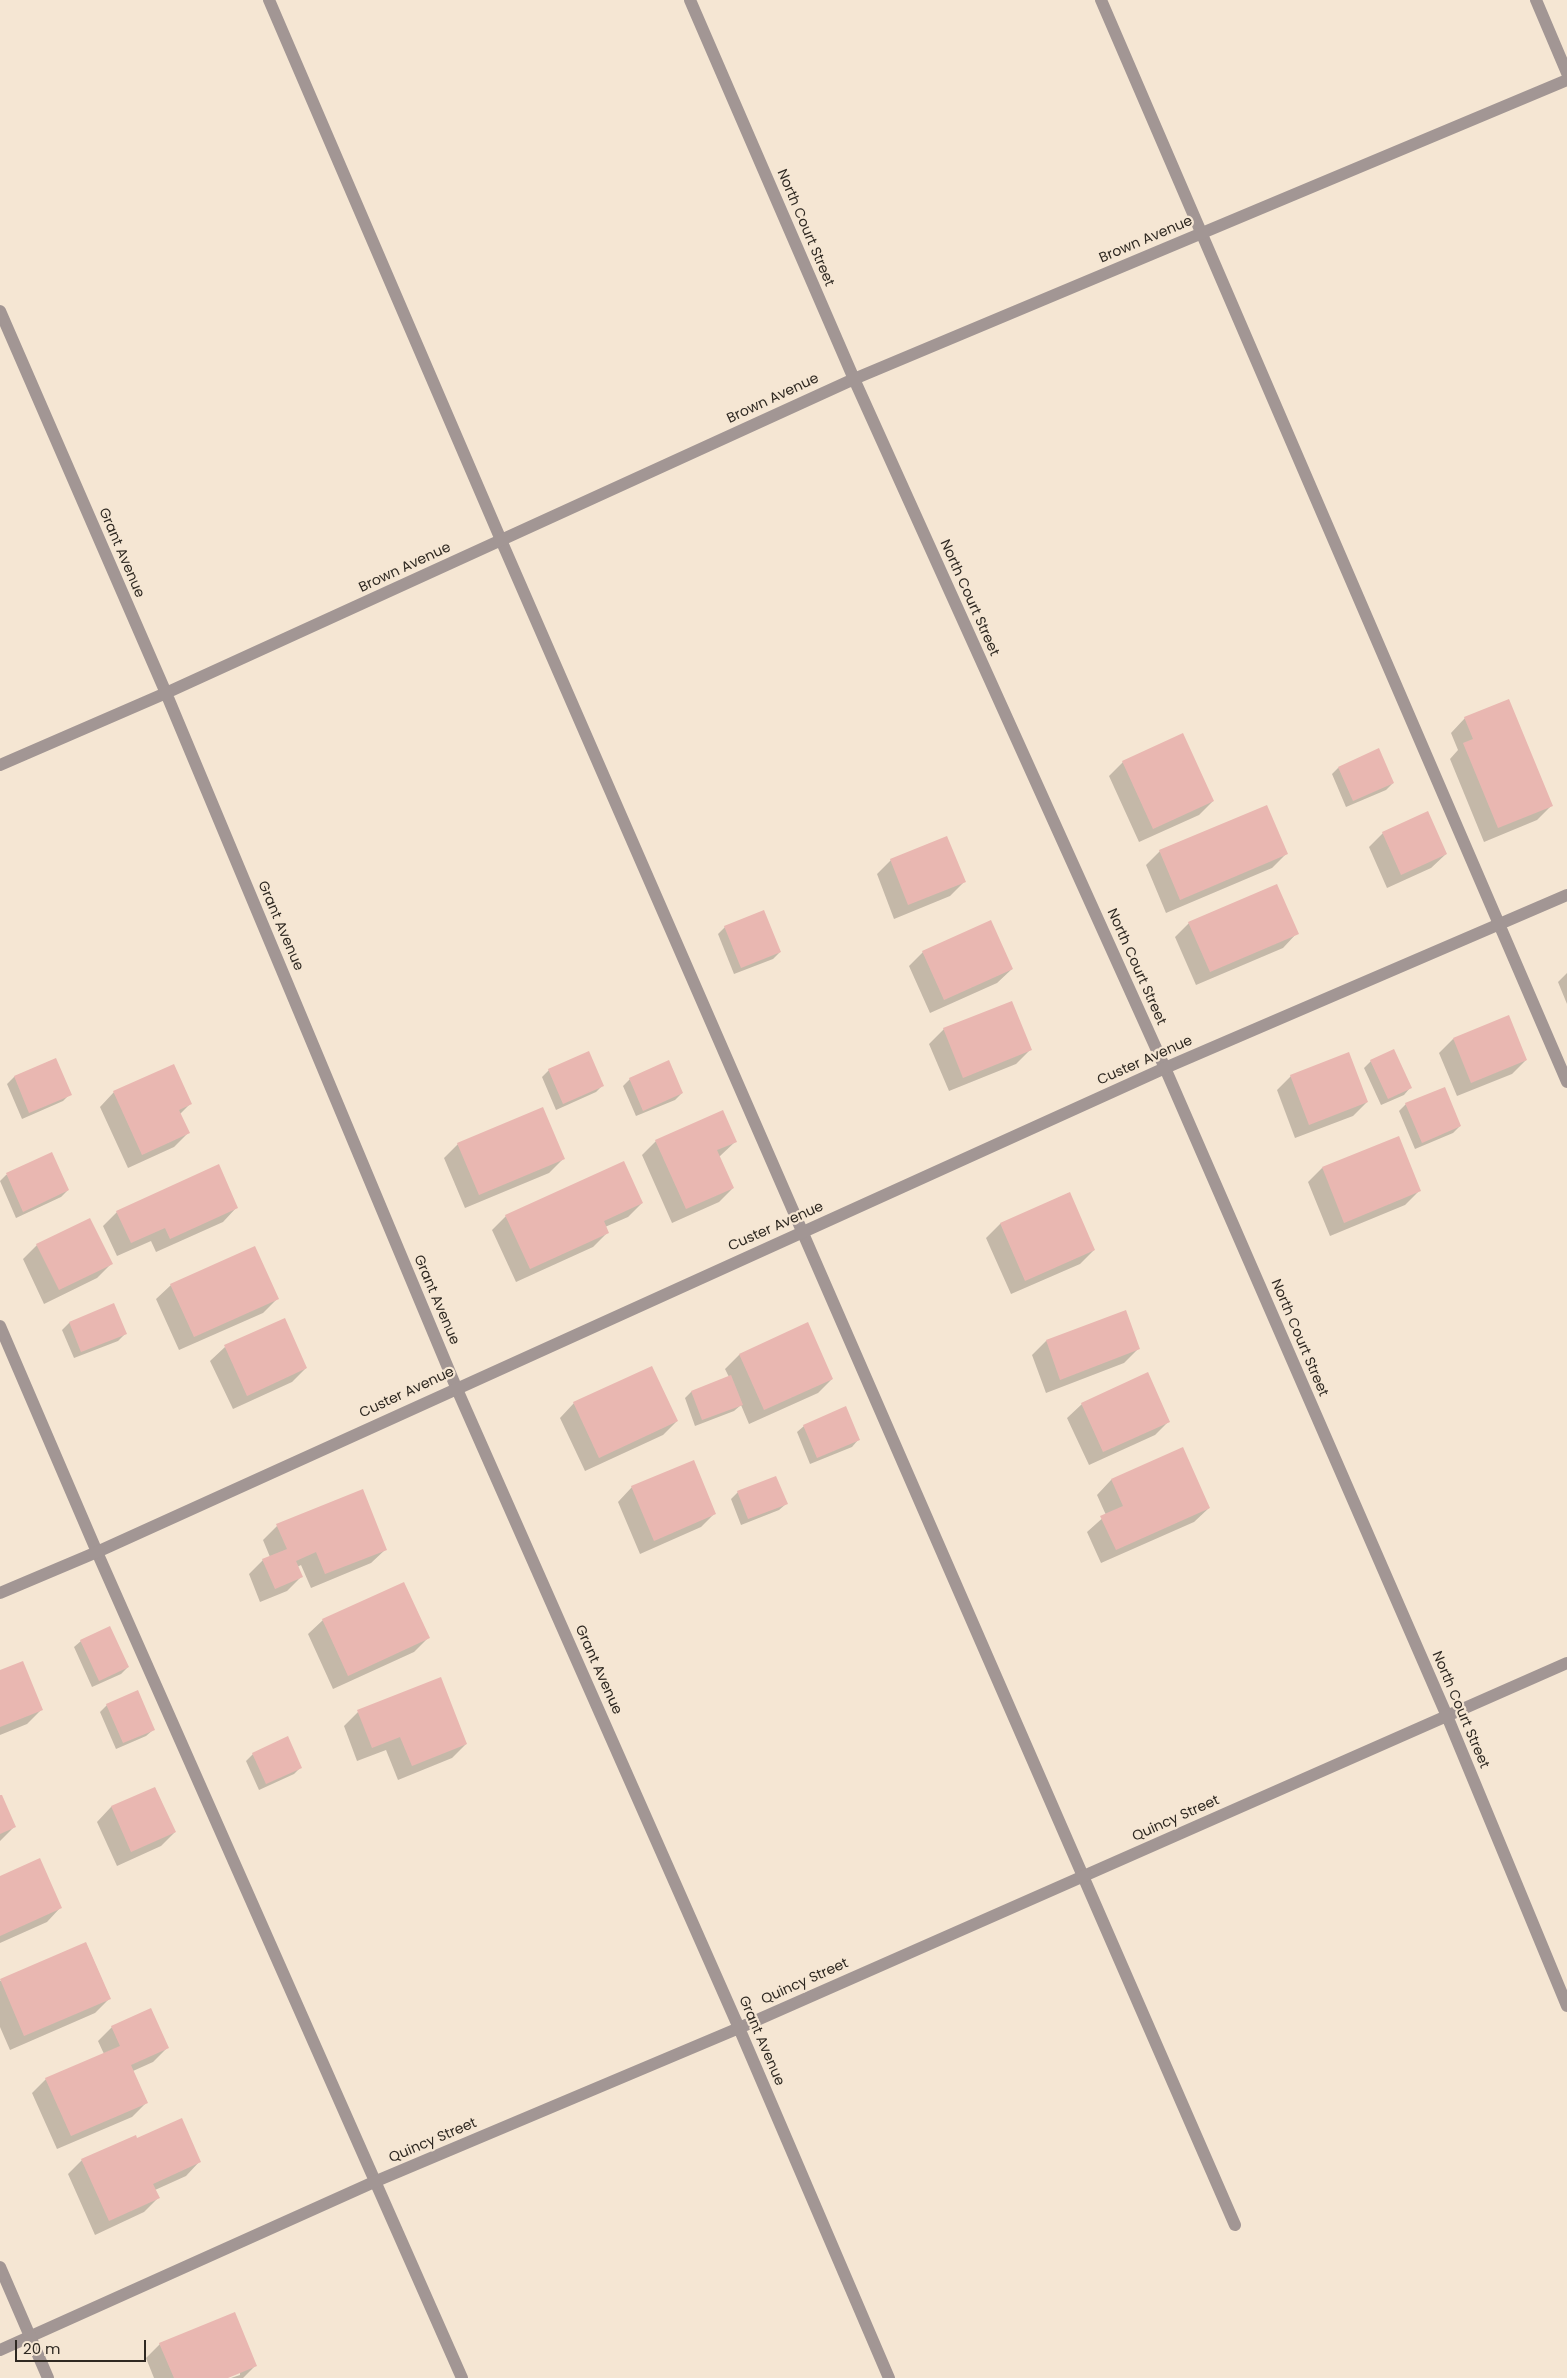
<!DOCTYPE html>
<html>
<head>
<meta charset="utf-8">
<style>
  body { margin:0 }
  #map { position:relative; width:1567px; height:2378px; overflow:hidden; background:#f5e6d3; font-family:Poppins,sans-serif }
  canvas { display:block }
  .scale { position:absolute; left:15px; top:2340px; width:131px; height:22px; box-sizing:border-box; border:2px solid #2f2922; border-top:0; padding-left:6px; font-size:15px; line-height:18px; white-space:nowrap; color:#2f2922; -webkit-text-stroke:4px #f5e6d3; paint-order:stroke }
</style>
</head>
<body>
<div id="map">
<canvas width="1567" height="2378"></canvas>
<div class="scale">20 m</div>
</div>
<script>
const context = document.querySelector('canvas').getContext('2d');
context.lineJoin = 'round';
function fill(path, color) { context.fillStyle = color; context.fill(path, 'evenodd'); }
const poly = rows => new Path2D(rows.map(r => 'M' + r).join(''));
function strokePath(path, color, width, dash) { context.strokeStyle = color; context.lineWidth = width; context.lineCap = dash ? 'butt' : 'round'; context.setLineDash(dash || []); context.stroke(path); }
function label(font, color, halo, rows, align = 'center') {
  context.font = font + ' Poppins,sans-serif'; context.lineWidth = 4.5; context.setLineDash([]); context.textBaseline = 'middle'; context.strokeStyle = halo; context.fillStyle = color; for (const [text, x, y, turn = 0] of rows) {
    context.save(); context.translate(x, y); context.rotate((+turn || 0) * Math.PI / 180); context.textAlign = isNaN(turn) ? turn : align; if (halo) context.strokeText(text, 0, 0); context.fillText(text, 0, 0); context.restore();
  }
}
fill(poly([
  [1465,718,1551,806,1537,820,1484,842,1450,759,1458,750,1451,733],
  [1123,762,1213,801,1199,815,1139,842,1109,776],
  [1338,768,1393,783,1386,790,1346,807,1332,774],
  [1383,833,1446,854,1431,868,1387,888,1369,847],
  [1160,851,1286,854,1272,868,1166,913,1146,865],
  [891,860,964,882,950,896,894,919,877,874],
  [1189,923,1297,933,1283,948,1196,985,1175,937],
  [725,927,780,952,773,959,734,974,718,934],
  [923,952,1012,969,997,983,930,1013,909,966],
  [1567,973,1567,1004,1558,982],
  [1011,1002,1030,1050,1016,1064,949,1091,929,1044,944,1029],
  [1453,1039,1526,1060,1512,1074,1457,1096,1439,1053],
  [588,1053,603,1085,596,1092,556,1110,542,1077,549,1070],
  [55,1059,70,1094,63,1101,22,1119,7,1084,14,1077],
  [1371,1061,1410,1088,1404,1095,1381,1105,1364,1068],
  [1291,1076,1367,1102,1353,1116,1295,1138,1277,1090],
  [630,1079,682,1093,675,1100,636,1116,623,1086],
  [114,1092,190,1104,179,1115,188,1133,174,1147,128,1168,100,1107],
  [1406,1104,1460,1126,1453,1133,1415,1149,1399,1111],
  [656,1141,736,1141,719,1157,733,1188,719,1202,672,1223,642,1155],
  [458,1144,563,1159,549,1173,465,1208,444,1158],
  [51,1154,68,1190,61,1197,16,1218,0,1181,6,1175],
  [1322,1168,1419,1191,1405,1205,1330,1236,1308,1182],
  [1069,1193,1094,1250,1080,1264,1011,1294,986,1238,1000,1224],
  [642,1203,628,1217,605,1227,608,1232,593,1247,516,1282,492,1230,506,1216],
  [237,1207,223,1222,156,1252,151,1241,117,1256,103,1226,117,1212],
  [37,1245,111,1264,97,1278,44,1304,23,1259],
  [171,1285,277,1299,263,1313,179,1350,156,1299],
  [113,1305,125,1334,118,1341,74,1358,62,1330,69,1323],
  [284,1320,306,1368,292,1382,233,1409,210,1361,225,1347],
  [808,1324,832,1379,818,1393,749,1424,741,1405,734,1411,695,1426,685,1398,691,1392,729,1377,725,1369,739,1355],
  [1046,1341,1139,1348,1124,1363,1046,1393,1032,1355],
  [1148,1374,1169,1421,1155,1435,1089,1465,1067,1418,1082,1404],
  [574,1403,677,1421,663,1435,585,1471,560,1418],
  [804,1426,858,1440,852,1447,810,1464,797,1432],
  [1182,1449,1209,1508,1194,1522,1101,1563,1087,1532,1106,1515,1097,1495,1111,1480],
  [632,1487,715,1513,701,1527,640,1554,618,1502],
  [738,1492,786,1504,779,1510,741,1525,731,1499],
  [277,1526,386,1549,371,1563,311,1588,301,1565,297,1567,301,1577,287,1591,260,1602,249,1574,263,1560,270,1557,263,1540],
  [404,1584,428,1638,414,1652,333,1689,308,1634,323,1620],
  [81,1641,128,1667,121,1674,92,1687,74,1647],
  [0,1671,41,1710,27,1724,0,1735],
  [107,1705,153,1730,146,1736,116,1749,100,1712],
  [358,1712,466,1744,452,1758,398,1780,386,1750,357,1761,344,1726],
  [253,1754,301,1767,294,1774,259,1790,246,1761],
  [155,1788,175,1832,161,1846,117,1866,97,1822,111,1807],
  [0,1797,15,1826,0,1841],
  [0,1877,61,1907,47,1922,0,1943],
  [86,1943,110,1998,95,2013,10,2050,0,2027,0,1981],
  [112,2027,167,2048,153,2062,133,2071,147,2102,132,2117,57,2149,32,2093,46,2079,104,2054,98,2041],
  [137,2140,200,2161,186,2176,155,2190,158,2198,144,2212,95,2235,68,2174,82,2160],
  [160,2344,255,2366,243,2378,231,2378,240,2375,240,2372,225,2378,154,2378,146,2358]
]), '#0003');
fill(poly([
  [1509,699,1553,806,1498,828,1463,743,1473,739,1464,717],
  [1183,733,1214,801,1153,829,1122,761],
  [1379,748,1394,783,1353,801,1338,767],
  [1267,805,1288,854,1180,900,1159,850],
  [1428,811,1447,854,1401,875,1382,832],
  [947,836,966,882,908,905,890,859],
  [1277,884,1299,934,1210,972,1188,922],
  [764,910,781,952,741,968,724,926],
  [991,920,1013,969,944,1000,922,951],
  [1012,1001,1032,1050,963,1078,943,1028],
  [1509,1015,1527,1060,1471,1083,1453,1038],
  [1394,1049,1412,1088,1388,1099,1370,1060],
  [589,1051,604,1086,563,1104,548,1069],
  [1349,1052,1368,1102,1309,1125,1290,1075],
  [56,1058,72,1095,29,1113,14,1076],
  [669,1060,683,1093,643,1111,629,1078],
  [174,1064,192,1104,179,1110,190,1133,142,1155,113,1091],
  [1445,1087,1461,1126,1422,1143,1405,1103],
  [543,1107,565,1159,479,1195,457,1143],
  [723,1110,737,1142,717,1150,734,1188,686,1209,655,1140],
  [1399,1136,1421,1191,1344,1223,1322,1167],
  [52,1152,69,1190,23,1212,6,1173],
  [624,1161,643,1203,604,1221,609,1233,530,1269,505,1215],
  [219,1164,238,1208,170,1239,165,1228,131,1243,116,1211],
  [1070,1192,1095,1250,1025,1281,1000,1223],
  [90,1218,113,1264,59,1290,36,1244],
  [255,1246,279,1299,194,1337,170,1284],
  [114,1303,127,1334,81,1352,69,1322],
  [1126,1310,1140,1349,1060,1380,1046,1340],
  [285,1318,307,1368,247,1396,224,1345],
  [808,1322,833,1379,764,1410,739,1354],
  [652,1366,678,1421,599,1458,573,1402],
  [1148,1372,1170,1422,1103,1452,1081,1403],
  [731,1375,743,1405,702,1420,691,1391],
  [846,1406,860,1440,817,1458,803,1425],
  [1183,1447,1210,1508,1116,1550,1100,1516,1123,1506,1111,1479],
  [694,1460,716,1514,654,1541,631,1486],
  [776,1476,788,1504,748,1519,737,1491],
  [363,1489,387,1550,325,1574,316,1552,296,1561,303,1577,275,1589,262,1559,287,1549,276,1524],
  [404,1582,430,1638,348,1676,322,1619],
  [110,1626,129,1667,99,1681,80,1640],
  [23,1661,43,1710,0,1727,0,1670],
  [441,1677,467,1744,412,1766,400,1737,372,1748,357,1710],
  [138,1690,155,1730,123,1743,106,1704],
  [288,1736,302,1768,266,1784,252,1753],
  [155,1787,176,1832,131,1852,111,1806],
  [0,1795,2,1795,16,1827,0,1834],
  [40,1858,62,1908,0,1936,0,1876],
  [86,1942,111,1999,24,2036,0,1979],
  [151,2008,169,2048,131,2065,148,2103,71,2136,45,2078,120,2046,111,2026],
  [182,2118,201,2162,153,2184,160,2198,109,2221,81,2159,136,2135,137,2138],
  [235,2312,257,2366,228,2378,174,2378,159,2343]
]), '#e9b7b1');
strokePath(poly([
  [269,0,501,540,1235,2225],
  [1101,0,1567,1082],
  [0,1326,97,1552,462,2378]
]), '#a29694', 12);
strokePath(poly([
  [690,0,854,379,1165,1068,1447,1716,1567,2006],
  [1536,0,1567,73],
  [0,311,166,693,456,1387,739,2028,889,2378],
  [0,765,166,693,854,379,1567,80],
  [0,2350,374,2182,739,2028,1567,1663]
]), '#a29694', 12);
strokePath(poly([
  [0,1593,97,1552,1165,1068,1567,895],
  [0,2267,48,2378]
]), '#a29694', 12);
label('14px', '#2f2922', '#f5e6d3', [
  ["North Court Street",805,228,67],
  ["Brown Avenue",1146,240,-23],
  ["Brown Avenue",773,399,-25],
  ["Grant Avenue",121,553,67],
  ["Brown Avenue",405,568,-25],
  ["North Court Street",969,598,66],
  ["Grant Avenue",280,926,67],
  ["North Court Street",1136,967,66],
  ["Custer Avenue",1145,1061,-24],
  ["Custer Avenue",776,1227,-24],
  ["Grant Avenue",436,1300,67],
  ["North Court Street",1299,1338,67],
  ["Custer Avenue",407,1393,-25],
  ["Grant Avenue",598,1670,66],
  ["North Court Street",1460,1710,67],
  ["Quincy Street",1176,1819,-24],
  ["Quincy Street",805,1982,-24],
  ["Grant Avenue",761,2041,67],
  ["Quincy Street",433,2141,-23]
]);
</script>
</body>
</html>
